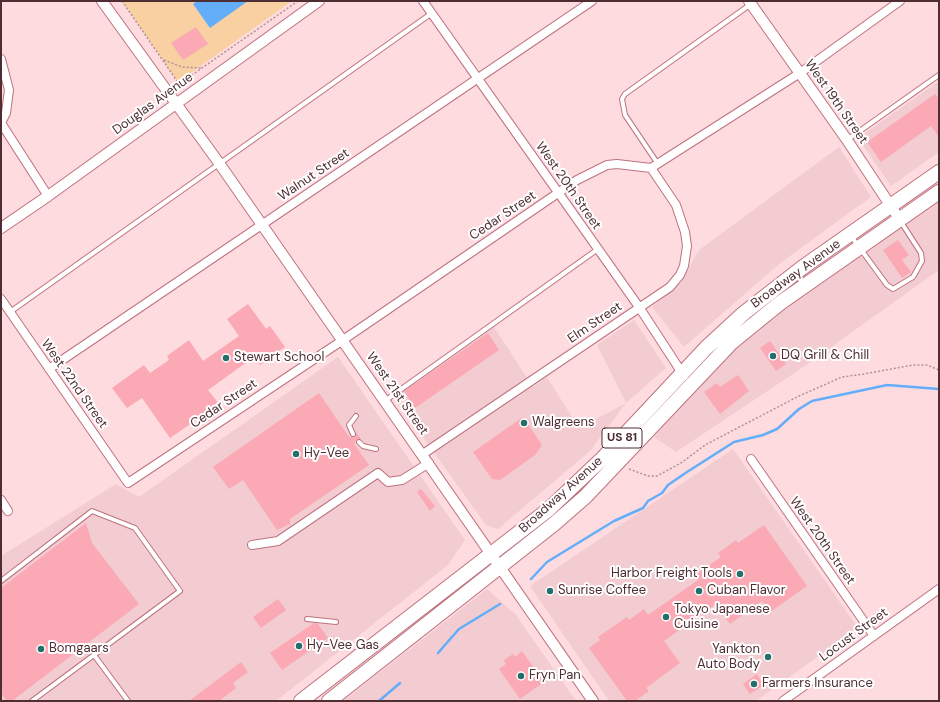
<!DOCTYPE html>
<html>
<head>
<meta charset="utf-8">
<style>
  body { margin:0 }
  #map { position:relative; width:940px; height:702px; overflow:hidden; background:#fedbdf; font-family:"DM Sans",sans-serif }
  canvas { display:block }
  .frame { position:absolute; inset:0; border:2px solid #4f2e33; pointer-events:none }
</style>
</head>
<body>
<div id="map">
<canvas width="940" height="702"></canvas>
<div class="frame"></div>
</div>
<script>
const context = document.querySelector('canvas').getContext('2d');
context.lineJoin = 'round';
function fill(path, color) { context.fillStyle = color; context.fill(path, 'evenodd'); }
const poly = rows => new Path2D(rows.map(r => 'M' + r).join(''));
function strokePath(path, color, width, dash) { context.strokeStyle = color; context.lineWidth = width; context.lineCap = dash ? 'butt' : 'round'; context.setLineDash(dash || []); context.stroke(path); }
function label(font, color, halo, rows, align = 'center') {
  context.font = font + ' "DM Sans",sans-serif'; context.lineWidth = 4; context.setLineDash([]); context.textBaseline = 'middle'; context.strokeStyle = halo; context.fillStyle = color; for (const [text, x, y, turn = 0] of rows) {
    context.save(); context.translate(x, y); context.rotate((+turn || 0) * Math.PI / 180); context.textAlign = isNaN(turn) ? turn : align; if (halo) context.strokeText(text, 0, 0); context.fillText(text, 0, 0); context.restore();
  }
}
fill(poly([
  [939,81,939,152,891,186,858,138],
  [839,147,871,197,779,264,684,347,652,307,681,283,699,250],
  [939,198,939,270,799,370,676,452,654,437,690,392,730,353,785,307],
  [634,320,666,368,626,403,590,451,498,529,486,525,392,394,492,324,533,387,547,377,574,420,596,419,626,403,597,345],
  [338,357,465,540,448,565,276,701,1,701,1,556,116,484,139,497],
  [733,449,858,628,756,701,609,701,530,586],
  [487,589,516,615,576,701,343,701]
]), '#f2ccd1');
fill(poly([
  [122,1,292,1,178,82]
]), '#f8d0a2');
fill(poly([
  [197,1,248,1,210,28,193,4]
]), '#64aef9');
strokePath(poly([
  [531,579,547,562,614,521,643,508,648,501,662,493,668,485,687,472,734,442,763,435,777,429,799,409,812,401,887,385,939,389],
  [438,653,459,629,500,604],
  [379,701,400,683]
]), '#64aef9', 2.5);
fill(poly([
  [196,27,208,44,183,60,171,43],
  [935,94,939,99,939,137,931,126,881,162,867,142],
  [898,240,909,255,902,260,911,272,902,278,883,250],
  [248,304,266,329,270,326,285,347,260,365,254,357,208,390,219,404,170,438,142,398,127,408,112,388,144,365,150,373,169,360,167,356,189,340,203,361,239,336,227,319],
  [488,333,499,350,415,408,404,391],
  [770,341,786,364,776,371,760,348],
  [738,375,749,391,720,414,704,392,717,383,720,387],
  [319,393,349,437,355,437,356,432,361,439,357,439,354,444,369,465,290,519,290,524,277,530,243,480,229,489,213,467],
  [523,417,542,445,535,455,500,480,492,479,473,452],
  [421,489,435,506,430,511,417,492],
  [86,523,92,543,139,604,12,701,7,701,1,693,1,588],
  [764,525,807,586,770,612,762,601,730,624,716,604,664,641,680,663,646,688,649,691,635,701,627,701,589,648,600,640,598,637,627,617,629,620,644,609,648,615,698,580,695,575,721,557,718,553,736,540,738,543],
  [278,599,286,610,261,628,253,617],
  [314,623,318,624,328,638,282,670,270,653],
  [522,651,544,682,520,699,499,669,506,664,504,660,513,654,515,657],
  [241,662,248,672,233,683,236,688,219,701,189,701],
  [757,674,764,685,750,694,743,684]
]), '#fba9b4');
const service = poly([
  [847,140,939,75],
  [658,164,625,115,622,99,625,94,751,4],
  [851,236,887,285,893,289,913,277,922,261,921,253,901,222],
  [10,312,432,13],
  [386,400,598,249],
  [353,434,349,425,356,416],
  [359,442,363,446,376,449],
  [1,581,92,511,135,528,180,591,32,701],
  [307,619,336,622],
  [94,655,128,701]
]);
const minor = poly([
  [423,1,639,307,684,376],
  [1,59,9,90,6,113,1,123],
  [1,123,48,196],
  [1,299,128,483,343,340,577,180,607,165,617,164,651,168,800,73,900,1],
  [49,369,592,1],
  [423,454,670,287,680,275,684,266,687,246,685,232,676,205,651,168],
  [751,459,874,636],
  [1,500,8,511],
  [252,545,278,541,378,473,388,482,402,480,429,463],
  [783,701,939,589]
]);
const tertiary = poly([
  [102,1,219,163,593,701],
  [749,1,847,140,900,220],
  [1,228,48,196,319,1]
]);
const trunk = poly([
  [301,701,548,510,603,458,706,348,744,313,803,267,939,172],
  [329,701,554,524,585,497,732,342,780,303,939,192]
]);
strokePath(service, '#bf727e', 6);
strokePath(minor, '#bf727e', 10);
strokePath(tertiary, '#bf727e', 12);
strokePath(trunk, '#bf727e', 16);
strokePath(poly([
  [122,1,179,84,298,1],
  [164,60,182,67,201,68],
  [629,469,648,476,657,476,681,463,705,445,799,396,842,377,864,374,913,365,927,365,939,370]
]), '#b29095', 1.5, [2, 2]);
strokePath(service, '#fff', 4);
strokePath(minor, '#fff', 8);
strokePath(tertiary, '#fff', 10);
strokePath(trunk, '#fff', 14);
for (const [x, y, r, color] of [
  [773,356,4,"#246f6b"],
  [226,358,4,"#246f6b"],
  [524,423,4,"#246f6b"],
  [296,454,4,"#246f6b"],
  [740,574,4,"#246f6b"],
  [550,591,4,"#246f6b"],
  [699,591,4,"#246f6b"],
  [666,617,4,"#246f6b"],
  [299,646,4,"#246f6b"],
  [41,649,4,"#246f6b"],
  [768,657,4,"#246f6b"],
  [521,676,4,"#246f6b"],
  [754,684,4,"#246f6b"]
]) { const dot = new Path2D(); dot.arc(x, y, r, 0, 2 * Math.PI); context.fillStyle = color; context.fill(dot); strokePath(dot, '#fff', 1.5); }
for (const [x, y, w] of [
  [622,438,40]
]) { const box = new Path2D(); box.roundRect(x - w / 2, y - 10, w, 20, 3); context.fillStyle = '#fff'; context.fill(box); strokePath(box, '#4f2e33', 1); }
label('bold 12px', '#4f2e33', null, [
  ["US 81",622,438]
]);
label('13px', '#4f2e33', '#fff', [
  ["West 19th Street",836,102,55],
  ["Douglas Avenue",153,104,-36],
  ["Walnut Street",314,175,-34],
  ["West 20th Street",568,186,55],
  ["Cedar Street",503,216,-34],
  ["Broadway Avenue",796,274,-36],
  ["Elm Street",595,323,-34],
  ["West 22nd Street",74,384,55],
  ["West 21st Street",397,394,55],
  ["Cedar Street",224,404,-34],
  ["Broadway Avenue",561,495,-42],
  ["West 20th Street",822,541,55],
  ["Locust Street",854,635,-36]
]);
label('13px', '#4f2e33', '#fff', [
  ["DQ Grill & Chill",781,356],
  ["Stewart School",234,358],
  ["Walgreens",532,423],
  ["Hy-Vee",304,454],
  ["Harbor Freight Tools",732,574,"right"],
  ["Sunrise Coffee",558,591],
  ["Cuban Flavor",707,591],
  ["Tokyo Japanese",674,610],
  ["Cuisine",674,625],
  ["Hy-Vee Gas",307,646],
  ["Bomgaars",49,649],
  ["Yankton",760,650,"right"],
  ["Auto Body",760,665,"right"],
  ["Fryn Pan",529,676],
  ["Farmers Insurance",762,684]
], 'left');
</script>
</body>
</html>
